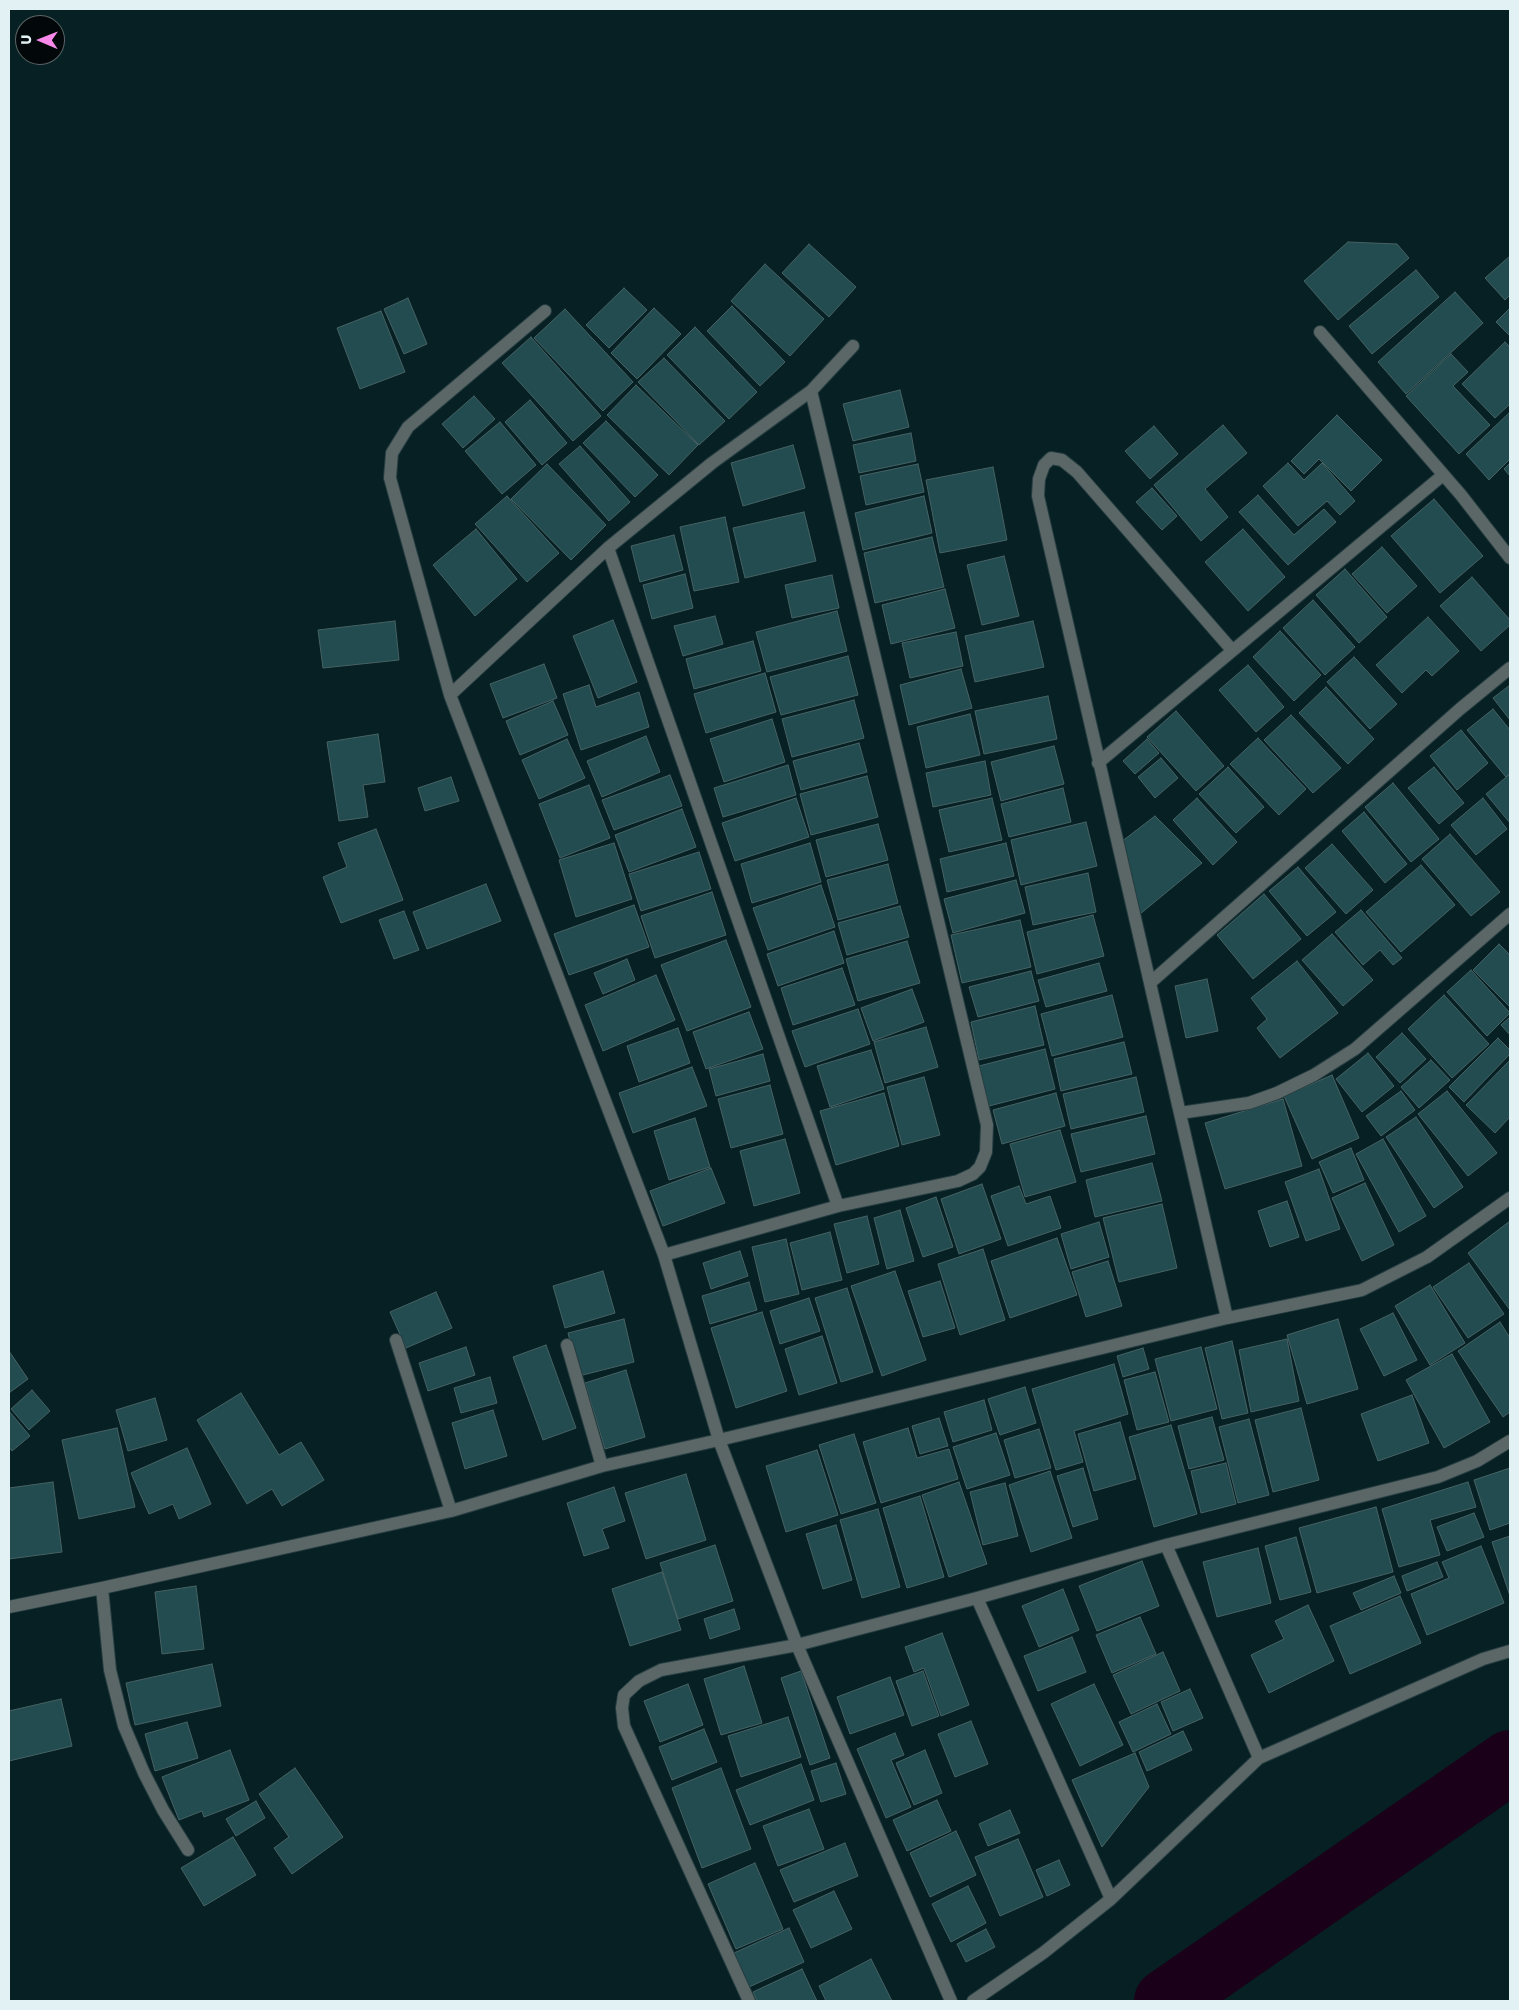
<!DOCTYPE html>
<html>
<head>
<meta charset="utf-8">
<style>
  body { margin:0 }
  #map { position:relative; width:1519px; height:2010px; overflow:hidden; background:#062023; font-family:Poppins,sans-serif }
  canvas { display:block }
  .frame { position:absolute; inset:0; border:10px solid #e2f1f3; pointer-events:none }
  .north { position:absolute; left:15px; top:15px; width:50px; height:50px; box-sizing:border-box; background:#020809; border:1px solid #5c6567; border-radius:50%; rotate:271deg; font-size:14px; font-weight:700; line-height:20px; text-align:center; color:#e2f1f3 }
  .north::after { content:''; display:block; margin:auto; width:18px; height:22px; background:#f888ea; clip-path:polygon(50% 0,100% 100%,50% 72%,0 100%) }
</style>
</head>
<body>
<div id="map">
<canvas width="1519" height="2010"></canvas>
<div class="frame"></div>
<div class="north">U</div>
</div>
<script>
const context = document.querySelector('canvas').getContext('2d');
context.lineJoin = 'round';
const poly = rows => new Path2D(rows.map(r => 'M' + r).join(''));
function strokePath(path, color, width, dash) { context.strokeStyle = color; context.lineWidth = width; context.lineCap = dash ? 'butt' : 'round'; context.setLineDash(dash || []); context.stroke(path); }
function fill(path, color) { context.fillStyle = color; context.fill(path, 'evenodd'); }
strokePath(poly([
  [1166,2001,1510,1762]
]), '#1a0018', 64);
const building = poly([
  [1348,242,1397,244,1409,258,1338,320,1304,281,1348,242],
  [809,244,856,287,829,317,782,273,809,244],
  [1510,256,1510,295,1505,300,1485,278,1510,256],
  [765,264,824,319,790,356,731,301,765,264],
  [1416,270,1439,297,1372,354,1349,326,1416,270],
  [624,288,647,310,609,348,586,325,624,288],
  [1455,292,1483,323,1406,394,1378,362,1455,292],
  [408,298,427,344,404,354,384,309,408,298],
  [732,306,785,362,760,386,707,331,732,306],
  [654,308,681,334,637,379,611,353,654,308],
  [1510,308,1510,336,1496,322,1510,308],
  [565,309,633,382,603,411,534,338,565,309],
  [381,311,405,372,360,389,337,328,381,311],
  [695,327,757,392,729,419,667,355,695,327],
  [531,337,601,416,573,441,502,363,531,337],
  [1505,342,1510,347,1510,404,1495,418,1462,384,1505,342],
  [1451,354,1468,372,1453,386,1490,425,1459,454,1406,396,1451,354],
  [664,358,725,421,699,445,638,382,664,358],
  [636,385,698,445,669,475,607,415,636,385],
  [900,390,909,427,853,441,843,404,900,390],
  [474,396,495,419,463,448,442,424,474,396],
  [530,400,567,443,542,465,505,422,530,400],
  [1510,412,1510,459,1489,480,1466,454,1510,412],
  [1337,415,1382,460,1351,491,1319,459,1304,474,1291,461,1337,415],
  [606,421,658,475,635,497,583,443,606,421],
  [500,422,536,465,502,494,465,451,500,422],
  [1223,425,1247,453,1205,489,1228,517,1201,541,1154,485,1223,425],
  [1154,426,1178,454,1150,479,1125,451,1154,426],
  [911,433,916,461,859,473,853,445,911,433],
  [793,445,805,488,743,506,731,463,793,445],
  [580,446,630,502,609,521,559,464,580,446],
  [1288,463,1304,480,1322,463,1355,501,1340,515,1327,501,1298,526,1263,486,1288,463],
  [1510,463,1510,476,1504,469,1510,463],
  [547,464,606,525,571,560,511,499,547,464],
  [918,464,924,492,866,505,860,476,918,464],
  [993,467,1007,540,940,553,926,480,993,467],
  [1152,488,1177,516,1162,530,1136,502,1152,488],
  [1258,495,1294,535,1324,509,1336,522,1288,565,1239,512,1258,495],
  [507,496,559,553,527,582,475,524,507,496],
  [924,496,932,533,863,550,855,513,924,496],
  [1434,499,1483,556,1440,593,1391,536,1434,499],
  [804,512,816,561,745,578,733,528,804,512],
  [725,517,739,582,694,591,680,527,725,517],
  [476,529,517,579,475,616,433,565,476,529],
  [1243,529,1285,577,1248,611,1205,562,1243,529],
  [674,535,683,570,640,582,631,546,674,535],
  [932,537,944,587,875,603,864,553,932,537],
  [1382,547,1417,586,1387,613,1352,574,1382,547],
  [1004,556,1019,616,982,625,967,565,1004,556],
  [1345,569,1387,617,1359,643,1316,595,1345,569],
  [685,574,693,608,652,619,643,585,685,574],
  [832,575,839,608,792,618,785,585,832,575],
  [1472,577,1510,620,1510,625,1481,651,1440,606,1472,577],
  [945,589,955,628,891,644,882,605,945,589],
  [1313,600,1355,647,1325,675,1283,628,1313,600],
  [837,611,847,651,767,672,756,632,837,611],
  [715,616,723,644,683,656,674,626,715,616],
  [1428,617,1459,651,1432,676,1426,670,1402,693,1376,665,1428,617],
  [613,620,637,682,598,698,573,636,613,620],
  [395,621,399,660,323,668,318,630,395,621],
  [1033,621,1044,667,975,682,965,636,1033,621],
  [1280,631,1321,675,1294,701,1253,657,1280,631],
  [956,632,963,666,910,678,902,643,956,632],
  [753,641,761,671,694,689,686,659,753,641],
  [848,656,858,695,781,715,770,677,848,656],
  [1354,657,1397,704,1370,729,1327,682,1354,657],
  [544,664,557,698,503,718,490,684,544,664],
  [1248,665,1284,707,1256,732,1219,690,1248,665],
  [961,669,972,708,909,725,900,685,961,669],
  [765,673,776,712,706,733,694,694,765,673],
  [589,685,596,707,639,692,649,727,581,750,563,694,589,685],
  [1510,685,1510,720,1493,698,1510,685],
  [1326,687,1374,739,1348,764,1299,713,1326,687],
  [1048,696,1057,739,984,754,975,711,1048,696],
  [854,700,864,738,792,757,782,719,854,700],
  [553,701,568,735,520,755,506,721,553,701],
  [1493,709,1510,730,1510,773,1506,777,1467,730,1493,709],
  [1176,711,1224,766,1196,791,1147,737,1176,711],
  [970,714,980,755,926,768,917,727,970,714],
  [1291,715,1341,768,1313,793,1264,740,1291,715],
  [772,719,785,762,724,782,710,739,772,719],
  [1461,730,1488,763,1457,790,1430,756,1461,730],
  [378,734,385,782,363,785,368,817,339,821,327,742,378,734],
  [646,736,660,772,602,797,587,761,646,736],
  [1258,738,1306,789,1279,815,1230,764,1258,738],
  [567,739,585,778,539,799,522,760,567,739],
  [1147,739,1159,753,1135,774,1123,761,1147,739],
  [859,743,867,772,801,790,793,761,859,743],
  [1054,746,1064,784,1001,801,991,762,1054,746],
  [1161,758,1178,778,1155,798,1138,777,1161,758],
  [985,761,991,795,933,807,926,773,985,761],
  [788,765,796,795,723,817,714,788,788,765],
  [1228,767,1264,807,1236,833,1199,794,1228,767],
  [1434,767,1464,803,1439,824,1408,788,1434,767],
  [1510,774,1510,823,1486,794,1510,774],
  [670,775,682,806,614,830,602,800,670,775],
  [867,776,878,817,811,835,800,794,867,776],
  [451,777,459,801,425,811,418,788,451,777],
  [1393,783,1439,839,1411,862,1365,807,1393,783],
  [589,785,610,838,560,858,539,804,589,785],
  [1063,788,1071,822,1009,837,1001,804,1063,788],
  [796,798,809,837,735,861,722,823,796,798],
  [992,798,1002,840,949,852,939,810,992,798],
  [1197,798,1237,842,1213,865,1173,820,1197,798],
  [1483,798,1507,829,1476,855,1451,825,1483,798],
  [682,809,696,847,629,872,615,835,682,809],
  [1364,812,1407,864,1385,883,1342,831,1364,812],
  [1155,816,1202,863,1140,914,1121,842,1155,816],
  [1086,822,1097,866,1021,885,1011,840,1086,822],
  [878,824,888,860,826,877,816,840,878,824],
  [376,829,403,900,341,923,323,877,347,867,338,843,376,829],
  [1450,834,1500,892,1471,916,1422,859,1450,834],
  [614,843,632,899,576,917,559,860,614,843],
  [810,843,821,882,752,903,741,864,810,843],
  [1006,843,1014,876,947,892,940,859,1006,843],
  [1332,844,1373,890,1346,914,1305,868,1332,844],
  [699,852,711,889,641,911,629,874,699,852],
  [888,864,898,903,838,920,827,880,888,864],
  [1421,865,1455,905,1401,952,1366,912,1421,865],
  [1298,867,1336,912,1307,936,1269,891,1298,867],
  [1088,873,1096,912,1033,925,1025,887,1088,873],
  [1016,880,1025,913,953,933,944,899,1016,880],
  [486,884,501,921,427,949,413,912,486,884],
  [821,885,835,927,768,950,753,908,821,885],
  [712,892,726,935,655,958,641,916,712,892],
  [1264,894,1301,939,1253,979,1217,935,1264,894],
  [634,905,649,947,569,975,554,934,634,905],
  [900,906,909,937,847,955,838,923,900,906],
  [1361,910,1402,958,1393,965,1380,950,1363,965,1335,932,1361,910],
  [404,911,419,950,394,959,379,920,404,911],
  [1093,915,1104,956,1037,974,1027,932,1093,915],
  [1020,920,1031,967,962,983,951,935,1020,920],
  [834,931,844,963,778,986,767,954,834,931],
  [1332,934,1373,980,1343,1006,1302,960,1332,934],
  [726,940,751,1007,687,1031,661,965,726,940],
  [907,941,920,983,858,1001,846,959,907,941],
  [1499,944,1510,955,1510,1007,1473,970,1499,944],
  [627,959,635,980,603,994,594,973,627,959],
  [1297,961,1338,1013,1280,1058,1257,1028,1267,1019,1251,998,1297,961],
  [1099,963,1107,991,1046,1007,1038,980,1099,963],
  [842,968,855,1005,793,1025,781,988,842,968],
  [1471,970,1510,1013,1487,1036,1447,992,1471,970],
  [1031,971,1039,1001,978,1017,969,987,1031,971],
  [656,975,675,1020,603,1051,585,1005,656,975],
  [1207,979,1218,1031,1186,1038,1175,986,1207,979],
  [912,989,924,1022,873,1041,861,1008,912,989],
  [1112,995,1123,1037,1052,1056,1041,1014,1112,995],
  [1444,995,1489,1044,1452,1078,1408,1029,1444,995],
  [1035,1006,1044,1045,979,1060,971,1022,1035,1006],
  [858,1009,870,1044,805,1067,792,1031,858,1009],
  [749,1012,763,1049,706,1069,693,1032,749,1012],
  [1510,1017,1510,1035,1501,1025,1510,1017],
  [926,1027,938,1067,885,1083,874,1042,926,1027],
  [678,1028,690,1063,639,1082,627,1046,678,1028],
  [1402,1033,1426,1059,1400,1083,1376,1057,1402,1033],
  [1498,1038,1510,1050,1510,1054,1464,1102,1449,1087,1498,1038],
  [1124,1042,1132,1074,1061,1091,1054,1059,1124,1042],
  [1045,1049,1055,1089,989,1106,979,1066,1045,1049],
  [871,1050,884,1089,830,1107,817,1066,871,1050],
  [1368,1053,1394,1086,1362,1112,1336,1079,1368,1053],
  [763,1054,770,1081,716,1096,709,1069,763,1054],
  [1431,1060,1450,1080,1419,1108,1401,1087,1431,1060],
  [1510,1060,1510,1117,1495,1133,1466,1105,1510,1060],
  [692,1067,707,1106,633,1133,619,1093,692,1067],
  [1332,1075,1359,1138,1312,1159,1284,1096,1332,1075],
  [924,1077,940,1135,902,1145,887,1087,924,1077],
  [1136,1077,1144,1112,1071,1129,1063,1094,1136,1077],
  [770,1085,783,1134,731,1148,718,1099,770,1085],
  [1401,1091,1415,1110,1381,1136,1366,1116,1401,1091],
  [1447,1091,1497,1153,1468,1176,1418,1114,1447,1091],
  [884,1093,899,1146,836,1165,820,1111,884,1093],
  [1056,1093,1065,1126,1002,1144,993,1110,1056,1093],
  [1283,1099,1302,1166,1225,1189,1205,1123,1283,1099],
  [1146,1116,1155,1154,1081,1172,1071,1134,1146,1116],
  [1416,1117,1463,1187,1434,1208,1386,1137,1416,1117],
  [695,1118,710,1167,669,1180,654,1131,695,1118],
  [1060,1130,1076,1182,1025,1197,1010,1144,1060,1130],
  [785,1139,800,1193,754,1206,740,1151,785,1139],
  [1383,1139,1426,1216,1399,1232,1356,1154,1383,1139],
  [1351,1148,1364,1180,1333,1193,1319,1162,1351,1148],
  [1152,1163,1162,1201,1095,1217,1086,1180,1152,1163],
  [711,1168,725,1203,663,1226,650,1191,711,1168],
  [1319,1169,1340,1229,1306,1241,1285,1182,1319,1169],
  [1365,1183,1394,1245,1362,1261,1332,1198,1365,1183],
  [982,1184,1001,1239,959,1254,941,1199,982,1184],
  [1019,1186,1026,1204,1050,1196,1061,1228,1008,1246,991,1196,1019,1186],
  [936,1197,953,1247,923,1257,906,1208,936,1197],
  [1287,1201,1299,1237,1270,1247,1258,1211,1287,1201],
  [1162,1204,1177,1268,1119,1282,1103,1218,1162,1204],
  [900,1210,914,1261,887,1269,874,1218,900,1210],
  [867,1216,879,1264,847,1273,834,1224,867,1216],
  [1510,1221,1510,1310,1468,1253,1510,1221],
  [1099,1222,1109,1257,1071,1269,1061,1234,1099,1222],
  [830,1232,842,1280,802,1290,790,1243,830,1232],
  [1057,1238,1077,1295,1010,1318,991,1261,1057,1238],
  [786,1239,799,1294,765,1302,752,1247,786,1239],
  [983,1249,1005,1320,960,1335,938,1264,983,1249],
  [740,1251,748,1276,711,1289,703,1263,740,1251],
  [1108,1261,1122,1306,1086,1317,1072,1272,1108,1261],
  [1469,1263,1504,1314,1468,1338,1433,1287,1469,1263],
  [603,1271,615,1313,565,1328,553,1286,603,1271],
  [895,1271,926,1360,882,1376,851,1286,895,1271],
  [940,1281,955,1328,923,1337,908,1291,940,1281],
  [749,1282,757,1310,710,1324,702,1296,749,1282],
  [1430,1285,1465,1343,1430,1365,1395,1306,1430,1285],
  [847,1288,873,1372,841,1382,815,1298,847,1288],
  [436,1292,452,1328,406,1348,390,1312,436,1292],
  [809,1298,820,1331,780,1344,770,1311,809,1298],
  [762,1312,787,1391,736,1408,711,1328,762,1312],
  [1393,1313,1417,1360,1384,1376,1360,1329,1393,1313],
  [624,1319,634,1362,579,1376,568,1333,624,1319],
  [1338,1319,1358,1389,1307,1404,1287,1335,1338,1319],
  [1500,1322,1510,1338,1510,1412,1503,1417,1458,1351,1500,1322],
  [822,1336,837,1383,799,1395,785,1349,822,1336],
  [1287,1339,1299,1401,1251,1412,1239,1350,1287,1339],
  [1232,1341,1248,1413,1222,1419,1205,1348,1232,1341],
  [546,1345,576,1428,543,1440,513,1357,546,1345],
  [466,1347,475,1375,428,1391,419,1363,466,1347],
  [1201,1347,1217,1409,1171,1421,1155,1359,1201,1347],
  [1143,1348,1149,1369,1123,1377,1117,1356,1143,1348],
  [9,1351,28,1379,9,1393,9,1351],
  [1452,1354,1490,1422,1444,1448,1406,1380,1452,1354],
  [1114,1364,1128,1414,1074,1431,1083,1462,1056,1470,1032,1389,1114,1364],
  [626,1370,645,1437,605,1449,585,1383,626,1370],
  [1155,1372,1169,1422,1137,1430,1124,1380,1155,1372],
  [490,1377,497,1403,461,1413,454,1388,490,1377],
  [1025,1387,1036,1423,1000,1435,988,1399,1025,1387],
  [32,1390,50,1411,29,1430,11,1409,32,1390],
  [241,1393,279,1455,301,1442,324,1480,282,1506,272,1489,247,1504,197,1420,241,1393],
  [1412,1395,1429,1443,1378,1461,1361,1414,1412,1395],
  [155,1398,167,1440,128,1451,116,1410,155,1398],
  [984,1400,992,1430,953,1442,944,1412,984,1400],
  [1301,1408,1319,1480,1273,1492,1255,1420,1301,1408],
  [493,1410,507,1456,465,1469,452,1423,493,1410],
  [9,1411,30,1436,12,1451,9,1447,9,1411],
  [1212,1417,1224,1460,1189,1469,1178,1426,1212,1417],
  [939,1418,948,1446,920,1454,912,1426,939,1418],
  [1249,1419,1269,1495,1238,1503,1219,1427,1249,1419],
  [1120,1422,1136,1479,1094,1491,1078,1434,1120,1422],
  [1171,1425,1197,1514,1154,1527,1129,1437,1171,1425],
  [117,1428,135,1507,79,1519,62,1440,117,1428],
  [908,1428,917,1458,949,1449,958,1479,881,1503,863,1442,908,1428],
  [1039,1429,1051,1468,1015,1478,1004,1440,1039,1429],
  [996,1433,1010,1475,967,1489,953,1447,996,1433],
  [854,1434,876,1503,841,1514,819,1445,854,1434],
  [187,1448,211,1504,179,1519,173,1504,149,1514,131,1473,187,1448],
  [817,1450,838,1515,786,1532,766,1466,817,1450],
  [1226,1463,1236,1504,1201,1513,1191,1471,1226,1463],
  [1083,1468,1098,1519,1073,1527,1057,1476,1083,1468],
  [1510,1468,1510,1523,1490,1530,1474,1480,1510,1468],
  [1050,1471,1072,1538,1031,1552,1009,1485,1050,1471],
  [686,1474,706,1540,646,1559,625,1493,686,1474],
  [53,1482,62,1552,9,1559,9,1488,53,1482],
  [959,1482,987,1564,949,1577,922,1495,959,1482],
  [1468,1482,1476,1507,1430,1520,1440,1555,1399,1567,1382,1509,1468,1482],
  [1005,1483,1018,1536,983,1545,970,1492,1005,1483],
  [614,1487,625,1521,602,1529,609,1548,584,1556,567,1503,614,1487],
  [920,1496,944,1577,907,1588,883,1508,920,1496],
  [1376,1507,1393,1572,1317,1593,1299,1528,1376,1507],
  [878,1509,900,1587,862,1598,840,1520,878,1509],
  [1474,1513,1484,1537,1447,1551,1437,1527,1474,1513],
  [836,1525,852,1580,823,1589,806,1534,836,1525],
  [1510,1536,1510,1596,1492,1542,1510,1536],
  [1296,1537,1311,1592,1280,1600,1265,1546,1296,1537],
  [715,1545,733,1601,678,1619,660,1563,715,1545],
  [1481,1546,1504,1603,1427,1635,1411,1594,1449,1578,1442,1562,1481,1546],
  [1258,1548,1271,1603,1217,1617,1203,1562,1258,1548],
  [1142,1561,1159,1606,1097,1631,1079,1586,1142,1561],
  [1437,1562,1443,1577,1407,1591,1402,1576,1437,1562],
  [662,1572,681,1630,630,1646,612,1589,662,1572],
  [1394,1576,1401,1593,1361,1610,1353,1593,1394,1576],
  [196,1586,204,1649,162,1654,155,1592,196,1586],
  [1063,1589,1079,1630,1039,1647,1022,1606,1063,1589],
  [1400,1596,1421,1643,1350,1674,1330,1626,1400,1596],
  [1308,1605,1334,1661,1269,1693,1251,1655,1284,1639,1275,1621,1308,1605],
  [734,1609,740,1629,710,1639,704,1619,734,1609],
  [1140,1617,1156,1654,1112,1673,1096,1635,1140,1617],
  [942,1633,969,1705,941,1716,924,1668,914,1672,905,1647,942,1633],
  [1072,1637,1086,1672,1038,1691,1024,1656,1072,1637],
  [1163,1652,1180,1691,1131,1714,1113,1675,1163,1652],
  [212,1664,221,1706,135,1725,126,1683,212,1664],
  [744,1666,762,1723,721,1735,704,1679,744,1666],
  [801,1671,830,1758,810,1765,781,1678,801,1671],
  [923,1671,939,1716,912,1726,896,1681,923,1671],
  [890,1677,904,1715,850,1734,837,1697,890,1677],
  [688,1684,703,1725,660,1742,644,1701,688,1684],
  [1094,1684,1123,1745,1080,1766,1051,1704,1094,1684],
  [1190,1689,1203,1718,1173,1731,1161,1702,1190,1689],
  [61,1699,72,1746,9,1761,9,1711,61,1699],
  [1157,1704,1171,1734,1133,1752,1119,1722,1157,1704],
  [788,1717,801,1757,741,1777,728,1736,788,1717],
  [971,1721,988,1764,955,1777,938,1734,971,1721],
  [187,1722,198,1758,155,1771,145,1734,187,1722],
  [704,1729,717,1762,672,1780,659,1747,704,1729],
  [1183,1731,1192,1750,1147,1771,1139,1752,1183,1731],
  [895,1733,904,1755,891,1760,911,1807,886,1818,857,1749,895,1733],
  [230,1750,249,1800,204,1817,202,1811,179,1820,162,1777,230,1750],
  [925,1750,942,1793,914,1805,896,1763,925,1750],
  [1135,1753,1149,1787,1102,1847,1072,1780,1135,1753],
  [836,1763,846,1794,821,1802,811,1771,836,1763],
  [801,1764,814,1800,750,1825,736,1790,801,1764],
  [295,1768,343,1837,292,1874,274,1848,289,1837,259,1794,295,1768],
  [721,1768,751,1849,702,1868,672,1788,721,1768],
  [937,1800,951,1831,907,1851,893,1820,937,1800],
  [256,1801,265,1818,236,1836,226,1819,256,1801],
  [809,1809,824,1849,778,1866,763,1826,809,1809],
  [1010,1810,1020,1833,988,1846,979,1824,1010,1810],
  [956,1831,976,1875,930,1897,910,1853,956,1831],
  [233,1837,256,1875,204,1906,181,1868,233,1837],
  [1018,1839,1043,1897,1000,1916,975,1857,1018,1839],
  [845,1843,858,1876,794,1902,780,1870,845,1843],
  [1059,1860,1070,1885,1047,1896,1036,1870,1059,1860],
  [755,1863,783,1929,736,1949,708,1884,755,1863],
  [968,1886,986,1923,951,1942,932,1904,968,1886],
  [834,1891,852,1929,811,1948,793,1910,834,1891],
  [789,1928,804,1962,749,1987,734,1953,789,1928],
  [986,1929,995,1947,966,1962,957,1944,986,1929],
  [871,1959,892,2001,826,2001,819,1986,871,1959],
  [802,1969,817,2001,757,2001,753,1992,802,1969]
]);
fill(building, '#224c50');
strokePath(building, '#476264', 1);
const minor = poly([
  [1320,332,1461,495,1510,558],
  [811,391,853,346],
  [608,548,838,1206],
  [450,695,608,548,712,463,811,391,987,1125,986,1152,980,1167,973,1174,958,1181,838,1206,664,1255],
  [1098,763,1443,475],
  [1150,983,1460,709,1510,668],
  [1180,1113,1249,1103,1277,1093,1314,1075,1355,1049,1510,914],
  [1227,1318,1038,496,1039,479,1044,465,1051,458,1062,460,1077,472,1232,650],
  [396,1340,451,1511],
  [567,1345,602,1466],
  [1166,1545,1259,1758],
  [102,1588,110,1670,124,1726,144,1773,163,1810,188,1850],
  [977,1598,1111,1899],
  [9,1607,102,1588,451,1511,602,1466,719,1440,664,1255,450,695,390,478,392,453,408,427,545,311],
  [749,2001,624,1726,622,1708,624,1695,639,1681,661,1670,797,1645,977,1598,1166,1545,1438,1477,1477,1461,1510,1441],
  [951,2001,797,1645,719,1440,1227,1318,1362,1290,1427,1257,1510,1198],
  [973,2001,1043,1953,1111,1899,1259,1758,1483,1659,1510,1651]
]);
strokePath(minor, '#253d40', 14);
strokePath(minor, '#5b6667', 12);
</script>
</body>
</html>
